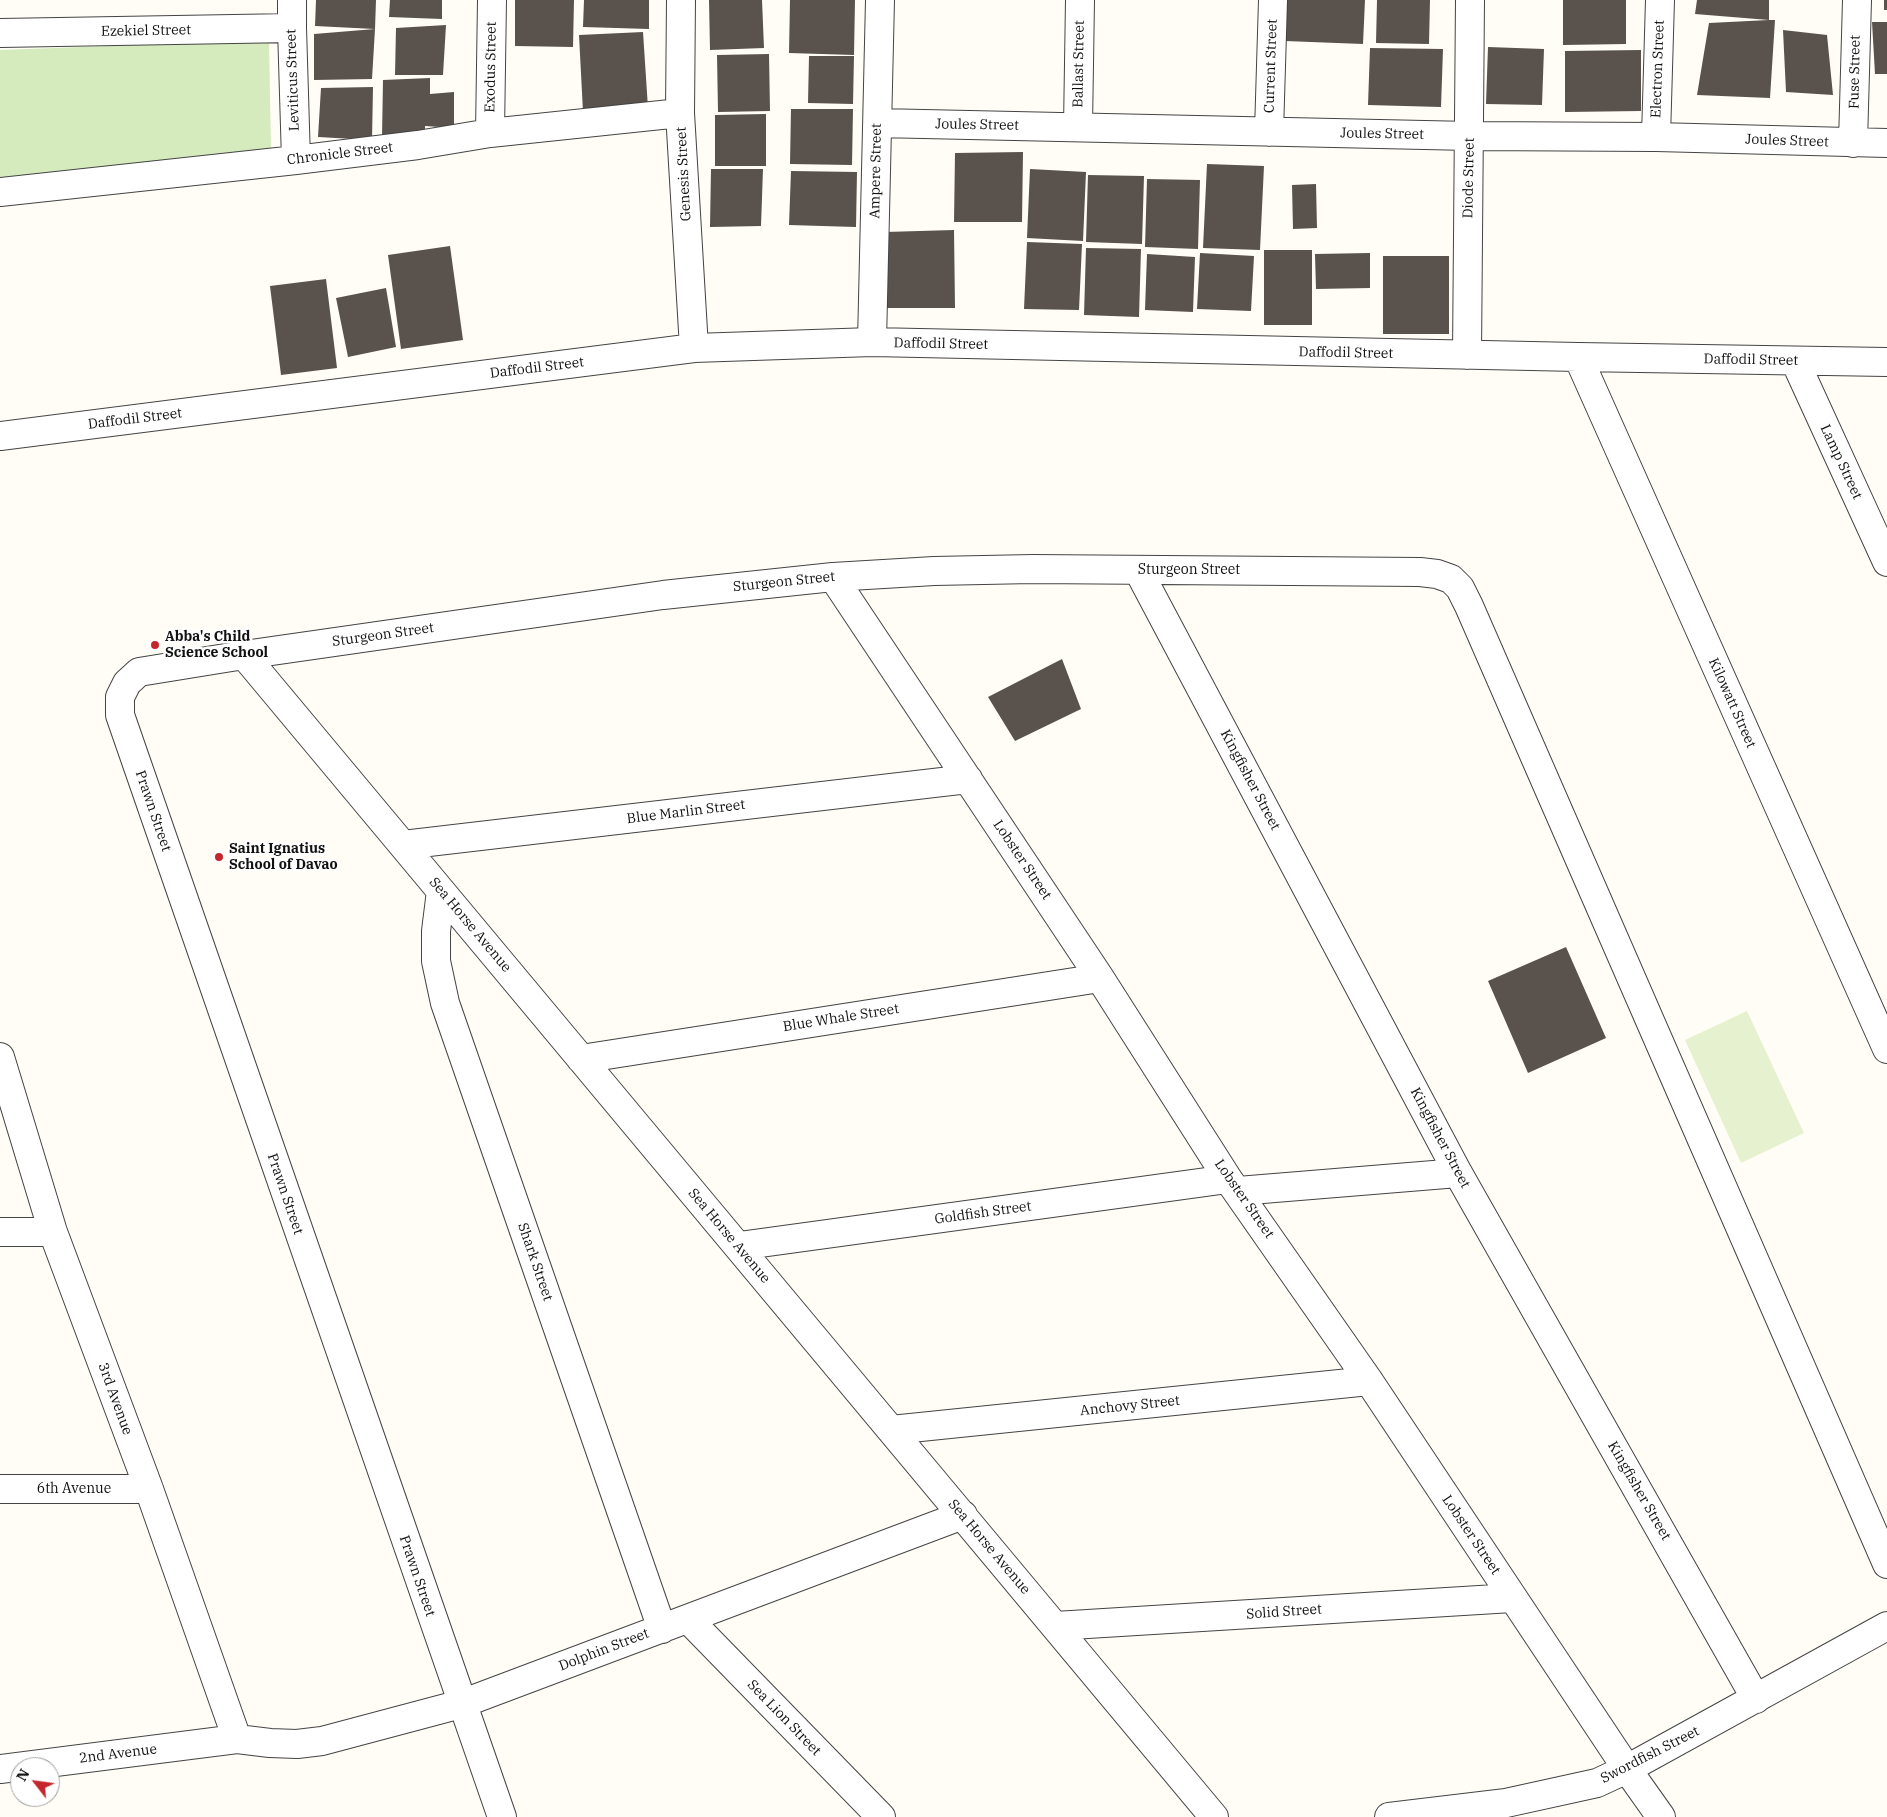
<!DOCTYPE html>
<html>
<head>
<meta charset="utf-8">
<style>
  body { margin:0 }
  #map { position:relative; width:1887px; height:1817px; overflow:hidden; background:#fffdf5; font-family:"IBM Plex Serif",serif }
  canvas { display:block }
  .north { position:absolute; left:10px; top:1757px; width:50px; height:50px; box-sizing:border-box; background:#fff; border:1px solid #a0a0a0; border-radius:50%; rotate:300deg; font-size:14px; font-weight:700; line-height:20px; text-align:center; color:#111 }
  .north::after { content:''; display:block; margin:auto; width:18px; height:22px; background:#c4262e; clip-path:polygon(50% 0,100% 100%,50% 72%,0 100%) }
</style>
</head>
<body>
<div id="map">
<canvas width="1887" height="1817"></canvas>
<div class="north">N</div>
</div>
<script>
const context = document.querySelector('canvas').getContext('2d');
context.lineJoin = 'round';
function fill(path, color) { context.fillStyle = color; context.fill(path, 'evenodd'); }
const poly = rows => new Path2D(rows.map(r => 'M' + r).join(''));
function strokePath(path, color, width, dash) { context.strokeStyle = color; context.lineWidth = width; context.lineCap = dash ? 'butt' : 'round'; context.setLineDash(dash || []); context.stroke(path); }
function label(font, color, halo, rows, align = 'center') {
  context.font = font + ' "IBM Plex Serif",serif'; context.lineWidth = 5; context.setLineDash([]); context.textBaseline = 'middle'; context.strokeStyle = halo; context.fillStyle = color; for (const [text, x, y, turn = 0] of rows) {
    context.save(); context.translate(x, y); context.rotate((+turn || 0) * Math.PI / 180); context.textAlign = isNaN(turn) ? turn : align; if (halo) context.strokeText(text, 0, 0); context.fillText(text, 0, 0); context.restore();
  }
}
fill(poly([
  [269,40,271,151,0,178,0,50]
]), '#d5ebbd');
fill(poly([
  [1747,1011,1804,1133,1741,1163,1685,1040]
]), '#e6f2cf');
fill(poly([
  [316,0,376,0,375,29,372,79,314,80,314,34,375,29,315,26],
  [390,0,442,0,442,19,389,17],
  [515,0,574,0,573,47,515,46],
  [584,0,649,0,649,29,583,27],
  [709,0,762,0,764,48,710,50],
  [790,0,855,0,854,55,789,53],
  [1287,0,1365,0,1363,44,1285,41],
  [1377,0,1430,0,1429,44,1376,43],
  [1563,0,1626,0,1626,44,1563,45],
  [1697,0,1769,0,1769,20,1775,20,1770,98,1697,95,1709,23,1769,20,1695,14],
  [1884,0,1887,0,1887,10,1884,10],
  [1872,22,1887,22,1887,74,1875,74],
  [446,25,443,75,395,75,396,28],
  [1783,30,1827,35,1833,95,1786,92],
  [643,32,648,108,583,112,579,35],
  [1488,47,1544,49,1542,105,1486,104],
  [1370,48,1443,49,1441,107,1368,105],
  [1641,50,1641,111,1565,112,1565,51],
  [769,54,770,111,718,112,717,55],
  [809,56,854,56,853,104,808,103],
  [430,78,430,94,454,92,454,128,425,126,425,137,382,137,383,80],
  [373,87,372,140,318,137,321,88],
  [791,109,853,109,852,165,790,164],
  [766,114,766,166,715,166,715,115],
  [1023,152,1022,222,954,222,955,153],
  [1207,164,1264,166,1260,250,1203,248],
  [711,169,763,169,761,226,710,227],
  [1030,169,1086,172,1083,241,1027,238],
  [791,171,857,172,856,227,789,225],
  [1088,175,1144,176,1142,244,1086,242],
  [1147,179,1200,180,1198,249,1145,247],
  [1316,184,1317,228,1293,229,1292,185],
  [954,230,955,308,886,308,885,232],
  [1027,242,1082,244,1079,310,1024,309],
  [450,246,463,340,401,349,388,255],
  [1086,248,1141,249,1139,317,1084,315],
  [1264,250,1312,250,1312,325,1264,325],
  [1200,253,1254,256,1251,311,1197,309],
  [1370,253,1370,288,1316,289,1315,254],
  [1147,254,1195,257,1193,312,1145,310],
  [1383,256,1449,256,1449,334,1383,334],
  [326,279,337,368,281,375,270,286],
  [386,288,396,347,348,357,336,298],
  [1062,659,1081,709,1015,741,988,697],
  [1566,947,1606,1038,1528,1073,1488,981]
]), '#5a524d');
const street = poly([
  [292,0,292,28,296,160],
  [681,0,680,113,694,348],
  [0,33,292,28],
  [878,123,1470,136,1656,137,1887,143],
  [1078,127,1080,0],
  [1269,132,1273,0],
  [490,133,492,0],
  [1656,137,1660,0],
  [1853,143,1857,0],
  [0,192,296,160,418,145,490,133,680,113],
  [872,342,880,0],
  [1467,355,1470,0],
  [1578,357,1887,1049],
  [1795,361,1887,562],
  [0,436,694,348,872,342,1578,357,1887,362],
  [1138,570,1458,1173,1756,1699],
  [833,577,1100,978,1228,1179,1369,1381,1627,1769,1661,1817],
  [244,655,1214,1817],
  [403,845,968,779],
  [441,891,436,931,436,961,445,1003,662,1629],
  [0,1057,53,1232,149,1489,237,1739],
  [581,1059,1100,978],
  [1238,1191,1458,1173],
  [0,1232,53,1232],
  [739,1246,1228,1179],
  [891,1430,1369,1381],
  [0,1489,149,1489],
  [688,1619,881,1817],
  [1055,1626,1512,1598],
  [0,1769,237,1739,270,1743,297,1744,322,1741,461,1704,963,1515],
  [502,1817,120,715,120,697,127,683,139,672,244,655,663,595,833,577,934,571,1033,569,1420,572,1437,574,1451,579,1460,588,1469,606,1887,1564],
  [1389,1817,1506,1803,1597,1783,1627,1769,1887,1626]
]);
strokePath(street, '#444', 30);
strokePath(street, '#fff', 28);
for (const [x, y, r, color] of [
  [155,645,5,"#c4262e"],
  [219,857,5,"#c4262e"]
]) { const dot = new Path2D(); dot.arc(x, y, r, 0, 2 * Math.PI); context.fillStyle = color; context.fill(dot); strokePath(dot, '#fff', 2); }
label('14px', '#111', '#fff', [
  ["Ezekiel Street",146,31,-1],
  ["Ballast Street",1079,64,-89],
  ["Current Street",1271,66,-88],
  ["Exodus Street",491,67,-89],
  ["Electron Street",1658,69,-88],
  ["Fuse Street",1855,72,-89],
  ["Leviticus Street",293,80,-92],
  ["Joules Street",977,125,1],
  ["Joules Street",1382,134,1],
  ["Joules Street",1787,141,2],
  ["Chronicle Street",340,154,-7],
  ["Ampere Street",876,171,-89],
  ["Genesis Street",684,174,-93],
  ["Diode Street",1469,178,-89],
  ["Daffodil Street",941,344,1],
  ["Daffodil Street",1346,353,1],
  ["Daffodil Street",1751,360,1],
  ["Daffodil Street",537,368,-7],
  ["Daffodil Street",135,419,-7],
  ["Lamp Street",1841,462,65],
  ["Sturgeon Street",1189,570],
  ["Sturgeon Street",784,582,-6],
  ["Sturgeon Street",383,635,-8],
  ["Kilowatt Street",1732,703,66],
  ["Kingfisher Street",1250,780,62],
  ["Prawn Street",153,811,71],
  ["Blue Marlin Street",686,812,-7],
  ["Lobster Street",1022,860,56],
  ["Sea Horse Avenue",470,925,50],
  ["Blue Whale Street",841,1018,-9],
  ["Kingfisher Street",1440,1138,62],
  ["Prawn Street",285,1194,71],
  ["Lobster Street",1244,1199,55],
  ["Goldfish Street",983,1213,-8],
  ["Sea Horse Avenue",729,1236,50],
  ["Shark Street",535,1262,71],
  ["3rd Avenue",115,1399,70],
  ["Anchovy Street",1130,1406,-6],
  ["6th Avenue",74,1489],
  ["Kingfisher Street",1639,1491,60],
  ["Lobster Street",1471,1535,56],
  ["Sea Horse Avenue",989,1547,50],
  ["Prawn Street",417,1576,71],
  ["Solid Street",1284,1612,-4],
  ["Dolphin Street",604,1650,-21],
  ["Sea Lion Street",784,1718,46],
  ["2nd Avenue",118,1754,-7],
  ["Swordfish Street",1650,1755,-27]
]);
label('bold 14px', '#111', '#fff', [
  ["Abba's Child",165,637],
  ["Science School",165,653],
  ["Saint Ignatius",229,849],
  ["School of Davao",229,865]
], 'left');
</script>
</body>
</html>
